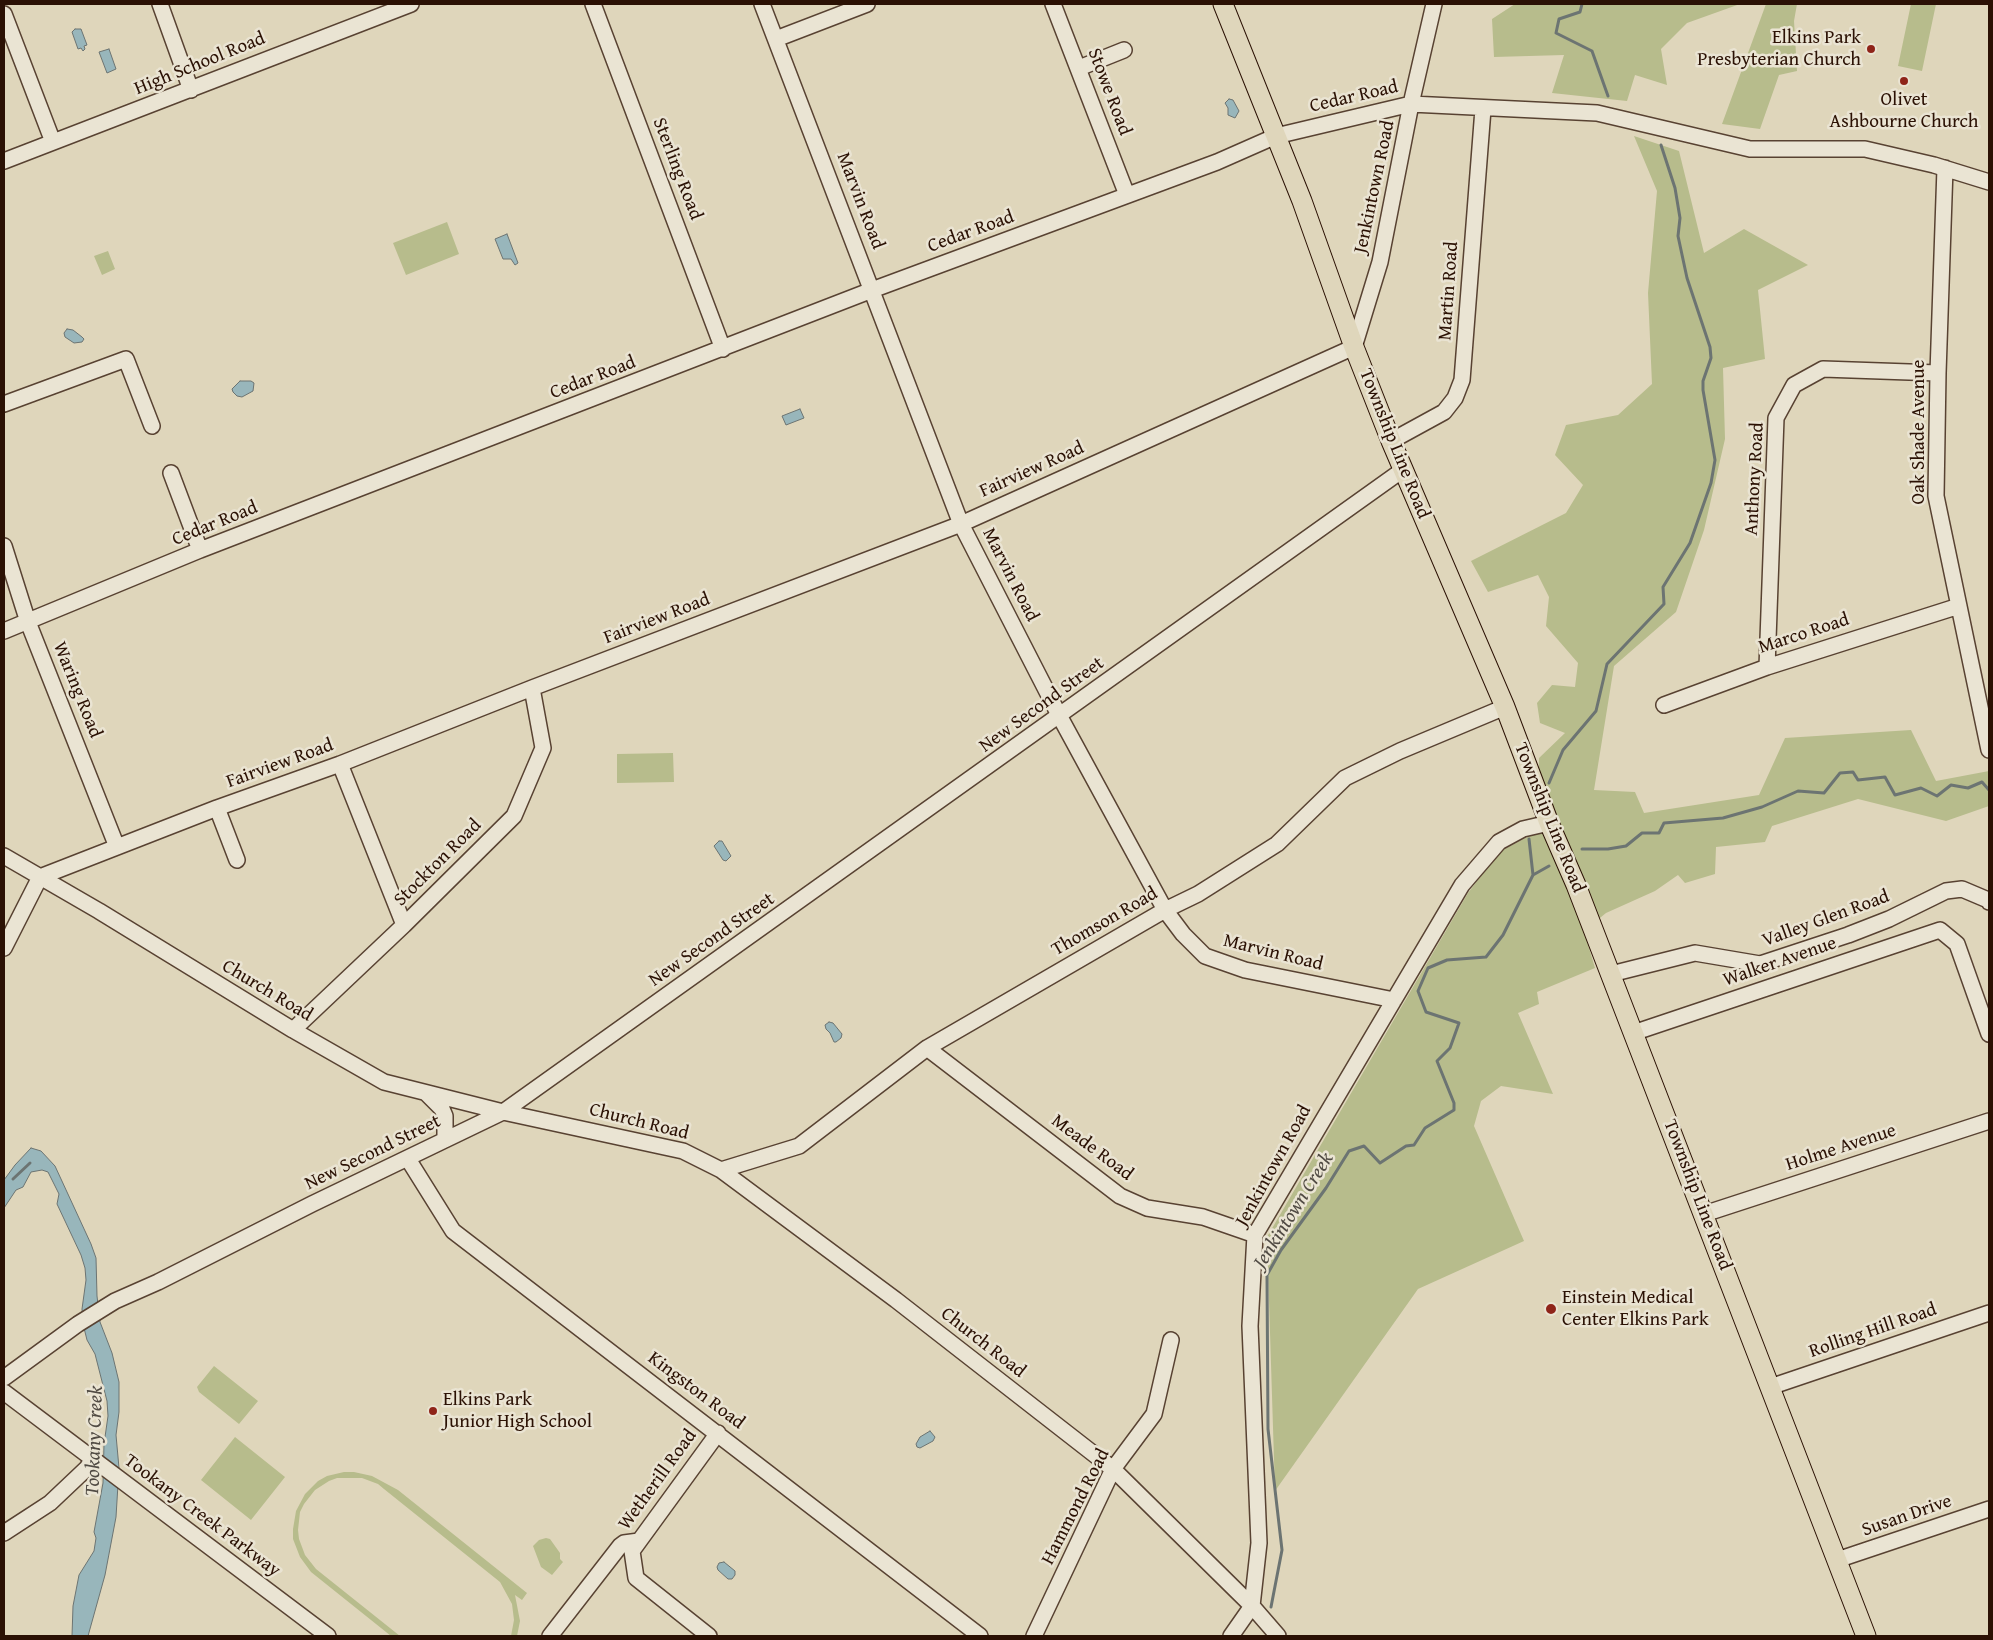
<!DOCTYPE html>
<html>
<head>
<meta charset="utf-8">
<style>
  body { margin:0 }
  #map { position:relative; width:1993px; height:1640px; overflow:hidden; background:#dfd6bb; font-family:"Gentium Book Plus",serif }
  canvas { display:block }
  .frame { position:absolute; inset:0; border:5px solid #2b1104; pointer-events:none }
</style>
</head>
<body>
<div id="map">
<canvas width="1993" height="1640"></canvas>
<div class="frame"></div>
</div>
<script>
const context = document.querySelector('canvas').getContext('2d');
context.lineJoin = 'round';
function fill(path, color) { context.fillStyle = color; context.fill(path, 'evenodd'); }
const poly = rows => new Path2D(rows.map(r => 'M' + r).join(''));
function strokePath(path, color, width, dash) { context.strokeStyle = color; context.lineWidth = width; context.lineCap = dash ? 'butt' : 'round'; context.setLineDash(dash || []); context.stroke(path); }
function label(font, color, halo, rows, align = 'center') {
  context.font = font + ' "Gentium Book Plus",serif'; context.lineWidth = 5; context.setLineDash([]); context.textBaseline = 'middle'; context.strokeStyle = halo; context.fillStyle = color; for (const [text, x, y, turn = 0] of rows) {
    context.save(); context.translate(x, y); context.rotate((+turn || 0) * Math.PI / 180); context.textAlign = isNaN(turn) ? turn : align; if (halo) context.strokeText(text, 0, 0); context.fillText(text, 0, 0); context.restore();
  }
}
fill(poly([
  [1515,4,1740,4,1687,23,1661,49,1667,85,1635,75,1627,101,1552,93,1564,55,1494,57,1492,19],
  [1766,4,1797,4,1794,21,1797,71,1779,75,1760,129,1722,124],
  [1911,4,1936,4,1922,71,1898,66],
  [1634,136,1679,151,1704,253,1744,229,1808,265,1758,290,1765,359,1723,368,1725,439,1704,530,1676,612,1614,666,1594,790,1635,792,1644,813,1759,795,1785,738,1911,730,1936,781,1989,771,1989,806,1946,821,1858,799,1772,826,1765,842,1716,847,1715,874,1685,883,1678,875,1655,891,1606,913,1584,931,1595,968,1537,992,1539,1004,1518,1013,1553,1094,1501,1086,1481,1101,1474,1126,1524,1241,1418,1289,1275,1491,1267,1237,1468,893,1499,852,1537,832,1539,758,1565,733,1540,723,1537,703,1552,685,1575,687,1578,663,1546,626,1549,597,1538,575,1488,592,1471,561,1566,513,1583,485,1555,455,1566,425,1618,415,1652,384,1648,293,1657,191],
  [447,222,459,254,406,275,393,243],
  [108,251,115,269,102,275,94,256],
  [673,753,674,782,617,783,617,754],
  [214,1366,258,1401,239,1424,199,1392,197,1387],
  [235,1437,285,1477,251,1520,201,1480],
  [344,1472,354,1472,372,1476,398,1490,527,1593,522,1600,515,1595,520,1621,517,1636,511,1636,514,1620,512,1604,500,1582,384,1489,378,1484,362,1478,337,1478,329,1481,315,1490,304,1504,300,1512,298,1530,299,1539,305,1555,316,1569,400,1636,391,1636,311,1572,300,1557,293,1539,293,1529,296,1511,305,1494,318,1481,327,1476],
  [546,1538,550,1539,560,1553,560,1559,563,1562,552,1575,541,1567,533,1546,539,1540]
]), '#b7bc8c');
const water = poly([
  [75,29,81,29,87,45,84,46,85,49,83,51,81,48,78,49,72,32,75,29],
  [109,49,116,69,107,73,99,52,109,49],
  [1229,99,1233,100,1239,111,1235,118,1228,115,1228,108,1225,103,1229,99],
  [507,234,518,263,515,265,511,259,503,259,495,239,507,234],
  [67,329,73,330,82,337,84,339,82,342,74,343,65,337,64,333,67,329],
  [240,381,251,381,254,383,253,391,242,397,237,396,233,392,232,389,240,381],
  [800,409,804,418,786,425,782,416,800,409],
  [719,841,722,841,731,856,726,861,723,860,714,846,719,841],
  [829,1022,833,1023,842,1034,841,1038,836,1042,834,1042,830,1033,826,1029,825,1025,829,1022],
  [31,1148,41,1151,55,1166,91,1244,96,1258,97,1296,100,1322,112,1353,119,1382,119,1412,116,1435,119,1468,116,1517,105,1575,88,1636,72,1636,73,1606,79,1575,94,1551,96,1538,94,1532,103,1483,104,1444,108,1416,107,1401,95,1354,87,1340,83,1324,82,1309,86,1280,85,1268,81,1255,57,1204,59,1194,48,1172,42,1170,31,1172,23,1187,16,1190,4,1208,4,1180,15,1165,31,1148],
  [930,1431,935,1437,933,1441,920,1448,917,1447,916,1444,920,1437,930,1431],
  [724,1562,735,1571,735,1575,732,1579,728,1579,718,1570,717,1567,719,1563,724,1562]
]);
fill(water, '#98b6bb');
strokePath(water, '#6c7472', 1);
strokePath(poly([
  [1582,4,1580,12,1559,19,1556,33,1592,51,1608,96],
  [1549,783,1563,750,1596,711,1607,664,1664,604,1663,587,1690,543,1711,483,1715,460,1703,390,1703,381,1711,358,1710,347,1687,278,1678,236,1680,218,1675,188,1661,145],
  [1582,849,1608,849,1626,846,1642,833,1659,833,1664,823,1723,818,1762,807,1798,791,1824,793,1840,773,1853,772,1858,780,1885,777,1895,795,1921,788,1937,796,1951,785,1968,788,1982,782,1989,790],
  [1533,875,1549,866],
  [13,1179,30,1163],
  [1271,1607,1282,1550,1268,1429,1267,1275,1281,1250,1326,1188,1349,1151,1364,1146,1380,1163,1406,1146,1414,1145,1425,1128,1454,1110,1454,1103,1437,1061,1450,1048,1459,1023,1426,1012,1418,991,1428,968,1447,960,1486,957,1503,935,1533,875,1529,839]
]), '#6c7472', 3);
const minor = poly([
  [160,4,191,90],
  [593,4,723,349],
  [762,4,961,524,1060,717,1165,910,1183,934,1205,956,1245,970,1394,1000],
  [1053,4,1127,195],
  [4,14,53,142],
  [776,39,867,4],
  [1079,68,1124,50],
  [4,161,411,4],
  [1945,168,1938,373,1936,496,1989,750],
  [4,404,126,359,152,426],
  [1391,441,1444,412,1455,398,1462,380,1483,109],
  [171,473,200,550],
  [4,546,28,622,117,847],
  [4,631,200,550,872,290,1217,162,1276,136,1411,104,1597,113,1750,149,1865,149,1934,165,1989,182],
  [1767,667,1776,418,1794,385,1823,369,1938,373],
  [1664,705,1767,667,1959,606],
  [340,764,404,925],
  [217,808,237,860],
  [4,856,99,911,293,1030,384,1082,503,1112,683,1151,721,1170,896,1300,1113,1469,1252,1606,1278,1636],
  [4,948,40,877,217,808,340,764,532,688,961,524,1354,347,1380,262,1411,104,1434,4],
  [1611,974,1695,953,1760,964,1848,935,1889,919,1946,891,1962,889,1988,900,1989,902],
  [293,1030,404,925,514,816,543,748,532,688],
  [1633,1033,1940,930,1957,944,1989,1034],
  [927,1048,1120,1196,1147,1208,1203,1217,1255,1235],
  [427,1094,442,1109,445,1116,445,1140],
  [408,1159,453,1231,980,1636],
  [721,1170,799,1146,927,1048,1165,910,1198,894,1277,844,1345,778,1400,751,1505,707],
  [1704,1214,1989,1121],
  [4,1378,78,1324,115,1301,158,1282,312,1204,503,1112,1404,469],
  [1770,1387,1989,1313],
  [4,1392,328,1636],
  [4,1533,50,1503,87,1468,93,1458],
  [1837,1560,1989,1509],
  [550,1636,620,1546,624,1543,639,1541],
  [709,1636,636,1578,632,1551,718,1433],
  [1034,1636,1113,1469,1154,1414,1171,1340],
  [1231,1636,1252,1606,1259,1543,1250,1326,1255,1235,1462,885,1499,842,1523,829,1549,823]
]);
const major = poly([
  [1223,4,1302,201,1354,347,1391,441,1505,707,1549,823,1576,885,1866,1636]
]);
strokePath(minor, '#584232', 18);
strokePath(major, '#2b1104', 21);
strokePath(minor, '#eae4d3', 15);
strokePath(major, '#dfd6bb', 19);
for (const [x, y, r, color] of [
  [1871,49,5,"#8f2418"],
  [1904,81,5,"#8f2418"],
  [1551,1309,6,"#8f2418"],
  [433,1411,5,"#8f2418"]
]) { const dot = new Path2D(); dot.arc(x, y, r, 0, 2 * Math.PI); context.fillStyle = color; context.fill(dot); strokePath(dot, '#eae4d3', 2); }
label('19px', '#2b1104', '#eae4d3', [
  ["Elkins Park",1861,38,"right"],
  ["Presbyterian Church",1861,60,"right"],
  ["Olivet",1904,100,"center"],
  ["Ashbourne Church",1904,122,"center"],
  ["Einstein Medical",1562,1298],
  ["Center Elkins Park",1562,1320],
  ["Elkins Park",443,1400],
  ["Junior High School",443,1422]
], 'left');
label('19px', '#2b1104', '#eae4d3', [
  ["High School Road",200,64,-22],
  ["Stowe Road",1109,92,69],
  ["Cedar Road",1354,97,-13],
  ["Sterling Road",677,169,69],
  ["Jenkintown Road",1375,187,-78],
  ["Marvin Road",860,201,69],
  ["Cedar Road",971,232,-20],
  ["Martin Road",1449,291,-86],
  ["Cedar Road",593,378,-21],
  ["Oak Shade Avenue",1919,432,-90],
  ["Township Line Road",1394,444,68],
  ["Fairview Road",1032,470,-24],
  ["Anthony Road",1755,479,-87],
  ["Cedar Road",215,524,-22],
  ["Marvin Road",1010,575,63],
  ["Fairview Road",657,619,-21],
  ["Marco Road",1804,634,-18],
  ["Waring Road",77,690,68],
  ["New Second Street",1042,705,-36],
  ["Fairview Road",280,764,-20],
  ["Township Line Road",1549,818,68],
  ["Stockton Road",438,863,-45],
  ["Valley Glen Road",1826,919,-20],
  ["Thomson Road",1105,922,-30],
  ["New Second Street",712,940,-35],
  ["Marvin Road",1273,953,14],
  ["Walker Avenue",1780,962,-19],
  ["Church Road",267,991,31],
  ["Church Road",639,1122,14],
  ["Meade Road",1092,1148,37],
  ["Holme Avenue",1841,1148,-18],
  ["New Second Street",373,1153,-26],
  ["Jenkintown Road",1274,1166,-61],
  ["Township Line Road",1697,1195,69],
  ["Rolling Hill Road",1873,1331,-19],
  ["Church Road",983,1343,38],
  ["Kingston Road",696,1391,37],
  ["Wetherill Road",658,1480,-54],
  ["Hammond Road",1076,1507,-63],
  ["Tookany Creek Parkway",202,1516,37],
  ["Susan Drive",1907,1516,-19]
]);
label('italic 20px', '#514b44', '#eae4d3', [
  ["Jenkintown Creek",1294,1211,-58],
  ["Tookany Creek",95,1441,-88]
]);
</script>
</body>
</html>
